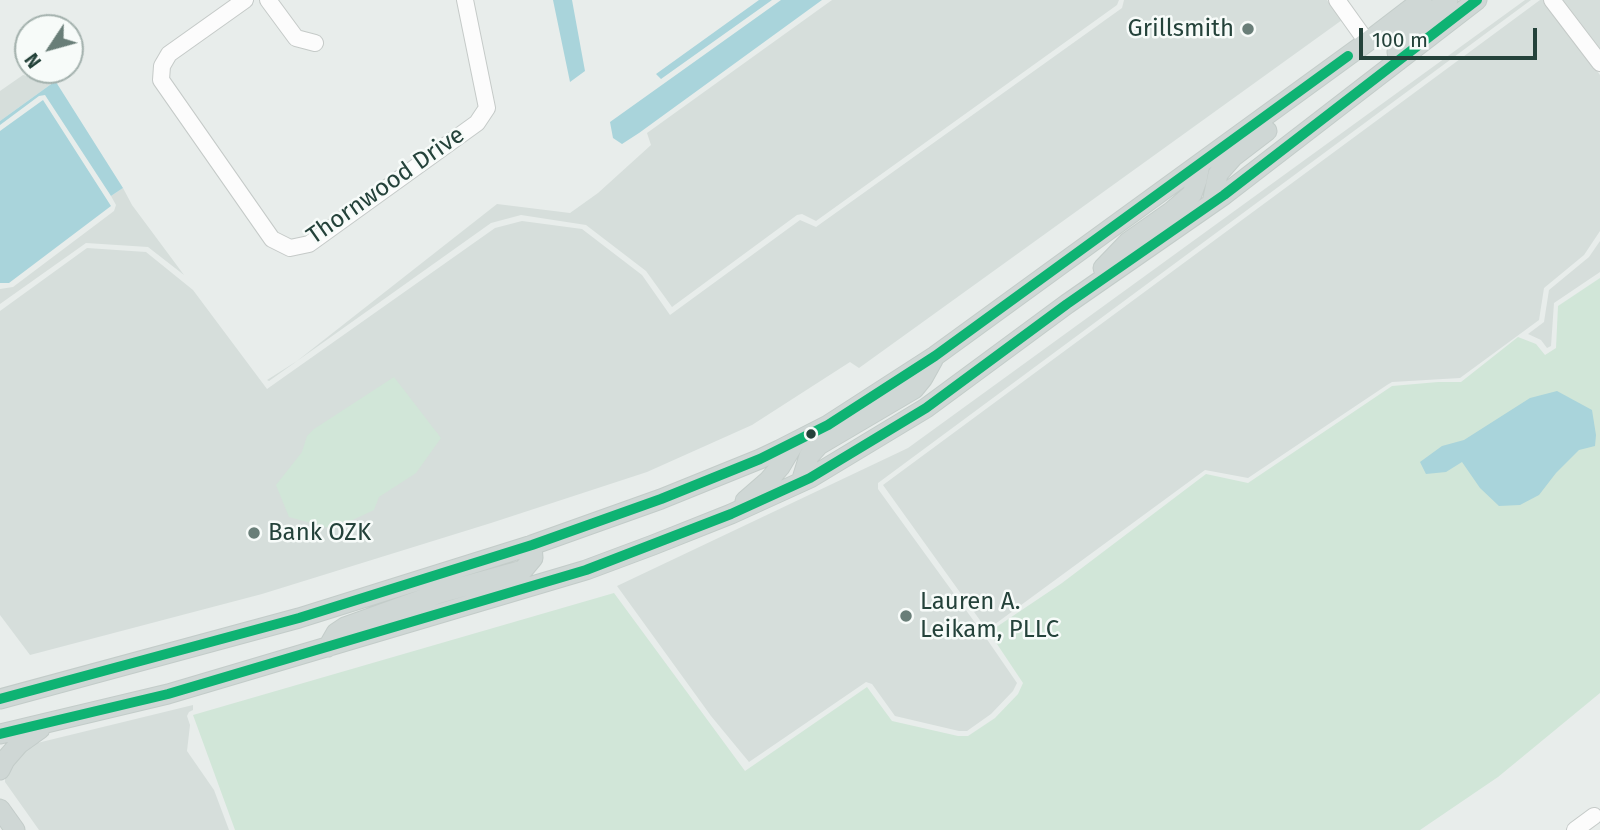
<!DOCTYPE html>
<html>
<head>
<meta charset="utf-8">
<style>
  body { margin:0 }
  #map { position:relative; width:1600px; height:830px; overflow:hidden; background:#e8edeb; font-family:"Fira Sans",sans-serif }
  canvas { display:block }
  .north { position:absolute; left:14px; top:14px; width:70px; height:70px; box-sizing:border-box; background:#f7fbf9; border:2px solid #a3b1ad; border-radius:50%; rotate:234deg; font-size:19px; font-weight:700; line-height:28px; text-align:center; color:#24423a }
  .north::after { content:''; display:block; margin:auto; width:24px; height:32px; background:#697e78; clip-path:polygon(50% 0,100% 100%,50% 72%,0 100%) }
  .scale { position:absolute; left:1359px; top:28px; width:178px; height:32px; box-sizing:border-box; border:4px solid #24423a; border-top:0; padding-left:9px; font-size:21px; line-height:24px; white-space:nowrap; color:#24423a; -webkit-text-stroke:5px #f7fbf9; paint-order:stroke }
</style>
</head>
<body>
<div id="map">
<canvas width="1600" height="830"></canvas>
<div class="north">N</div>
<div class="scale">100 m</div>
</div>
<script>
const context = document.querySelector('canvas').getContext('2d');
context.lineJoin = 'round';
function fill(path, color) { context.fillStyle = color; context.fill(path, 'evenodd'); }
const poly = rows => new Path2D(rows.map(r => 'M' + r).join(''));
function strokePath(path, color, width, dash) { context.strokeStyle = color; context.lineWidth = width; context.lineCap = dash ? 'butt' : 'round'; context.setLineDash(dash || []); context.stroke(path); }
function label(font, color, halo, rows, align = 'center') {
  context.font = font + ' "Fira Sans",sans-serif'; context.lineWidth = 5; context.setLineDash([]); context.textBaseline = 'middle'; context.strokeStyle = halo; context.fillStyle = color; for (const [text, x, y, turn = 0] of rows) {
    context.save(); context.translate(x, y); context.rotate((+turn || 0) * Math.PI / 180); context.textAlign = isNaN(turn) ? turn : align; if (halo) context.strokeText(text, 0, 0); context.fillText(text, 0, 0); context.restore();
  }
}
fill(poly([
  [832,0,1119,0,1117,5,816,221,802,214,797,215,672,307,646,271,586,225,521,215,491,223,269,381,267,380,297,361,497,204,570,213,598,193,651,145,647,133],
  [1124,0,1327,0,1342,20,859,368,850,362,752,425,647,472,491,523,262,594,30,655,0,615,0,311,87,248,146,252,193,290,267,389,495,228,522,221,582,229,642,275,670,315,800,220,816,227,1122,8],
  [1525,0,1531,0,878,483,878,489,984,635,1017,683,1013,691,991,714,967,731,959,731,895,716,872,684,866,682,749,762,711,716,617,586,908,448],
  [1540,0,1546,0,1600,75,1600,231,1584,255,1544,288,1539,320,1460,378,1392,382,1387,385,1248,478,1205,470,987,630,883,485],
  [1561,0,1600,0,1600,52],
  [23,75,54,82,0,121,0,91],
  [123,188,132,205,184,275,148,247,86,243,0,304,0,289,13,287,114,211,116,205,111,196],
  [1600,241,1600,272,1554,303,1551,346,1547,348,1541,340,1528,334,1544,322,1549,290,1589,257],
  [193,705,193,710,189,712,187,716,190,725,187,751,214,790,229,830,39,830,5,782,5,775,29,745]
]), '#d6dedb');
fill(poly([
  [1600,278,1600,693,1498,777,1420,830,235,830,193,715,614,593,745,771,867,687,892,721,958,736,968,736,995,718,1018,694,1023,683,989,632,1062,583,1206,474,1248,483,1392,386,1438,382,1461,382,1518,337,1536,344,1545,355,1556,348,1558,306],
  [394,377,441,438,416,473,379,497,374,510,333,529,289,517,276,485,302,452,307,436,314,429]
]), '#d1e6d8');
fill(poly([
  [553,0,572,0,585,71,570,82],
  [759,0,772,0,661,79,656,74],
  [781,0,822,0,639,133,622,144,613,138,610,122],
  [54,82,56,82,123,188,111,196,45,95,39,96,0,125,0,121],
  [43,100,111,206,9,283,0,283,0,131],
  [1557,391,1592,410,1596,435,1595,446,1579,450,1556,473,1539,495,1520,505,1499,506,1480,488,1462,462,1446,472,1426,474,1420,462,1442,446,1464,440,1530,398]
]), '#a9d4db');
const minor = poly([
  [245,0,169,54,162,66,161,80,272,239,290,248,309,244,477,123,487,108,465,0],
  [268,0,296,38,315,43],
  [1337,0,1367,42],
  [1552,0,1600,63],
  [1575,830,1594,816]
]);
const major = poly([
  [1399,60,1397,52,1399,44,1405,34,1448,0],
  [1212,203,1218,174,1233,157,1267,131],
  [1103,268,1128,242,1172,211,1192,194,1197,180,1200,164],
  [801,482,809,456,819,445,914,389,923,378,933,360],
  [745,501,768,481,780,467,795,442],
  [328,647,336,633,345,627,440,593,523,570,533,558,532,545],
  [0,699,299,618,532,545,661,499,760,459,779,450,828,425,935,356,1367,42,1422,0],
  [0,734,168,694,586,570,653,545,731,514,810,478,926,408,1067,304,1224,195,1477,0],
  [0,770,5,760,19,744,40,729],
  [0,809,15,830]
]);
strokePath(minor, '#c5cac8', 18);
strokePath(major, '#c3ccc9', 21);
strokePath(minor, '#fcfcfc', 16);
strokePath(major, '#cfd7d5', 19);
strokePath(poly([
  [0,699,299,618,532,545,661,499,760,459,828,425,935,356,1348,56],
  [0,734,168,694,586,570,731,514,810,478,926,408,1067,304,1224,195,1477,0]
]), '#0eb373', 10);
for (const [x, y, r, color] of [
  [1248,29,7,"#697e78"],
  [811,434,6,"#24423a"],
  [254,533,7,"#697e78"],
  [906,616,7,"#697e78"]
]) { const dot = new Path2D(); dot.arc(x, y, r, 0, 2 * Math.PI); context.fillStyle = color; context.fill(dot); strokePath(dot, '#f7fbf9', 2.5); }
label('24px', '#24423a', '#f7fbf9', [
  ["Grillsmith",1234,29,"right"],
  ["Bank OZK",268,533],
  ["Lauren A.",920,602],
  ["Leikam, PLLC",920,630]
], 'left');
label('24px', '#24423a', '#f7fbf9', [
  ["Thornwood Drive",386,186,-35]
]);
</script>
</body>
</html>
